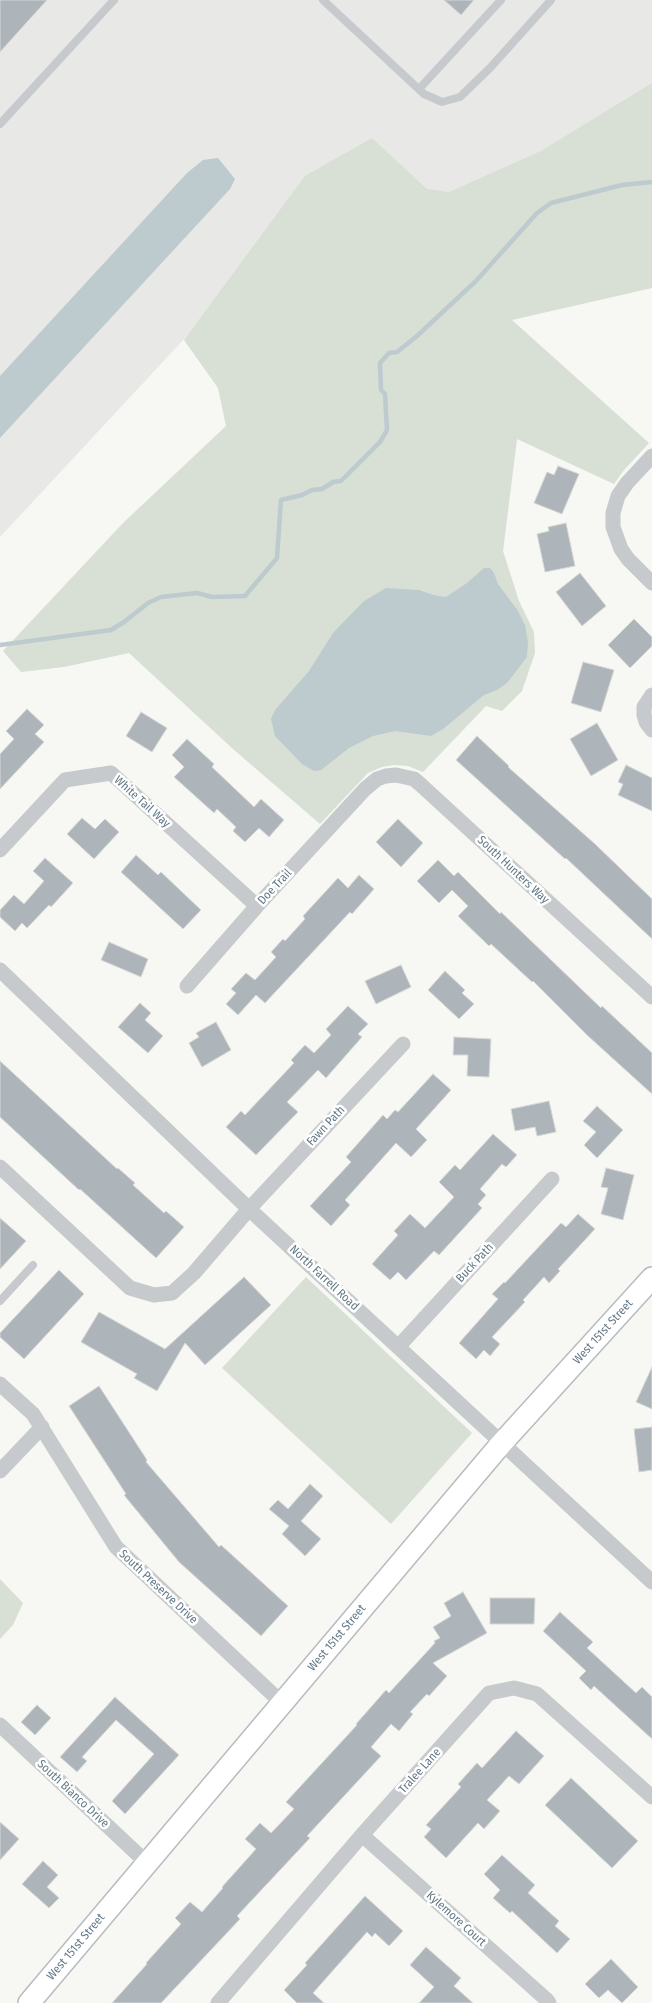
<!DOCTYPE html>
<html>
<head>
<meta charset="utf-8">
<style>
  body { margin:0 }
  canvas { display:block; background:#f7f7f3 }
</style>
</head>
<body>
<canvas width="652" height="2003"></canvas>
<script>
const context = document.querySelector('canvas').getContext('2d');
context.lineJoin = 'round';
function fill(path, color) { context.fillStyle = color; context.fill(path, 'evenodd'); }
const poly = rows => new Path2D(rows.map(r => 'M' + r).join(''));
function strokePath(path, color, width, dash) { context.strokeStyle = color; context.lineWidth = width; context.lineCap = dash ? 'butt' : 'round'; context.setLineDash(dash || []); context.stroke(path); }
function label(font, color, halo, rows, align = 'center') {
  context.font = font + ' "Fira Sans Condensed",sans-serif'; context.lineWidth = 5; context.setLineDash([]); context.textBaseline = 'middle'; context.strokeStyle = halo; context.fillStyle = color; for (const [text, x, y, turn = 0] of rows) {
    context.save(); context.translate(x, y); context.rotate((+turn || 0) * Math.PI / 180); context.textAlign = isNaN(turn) ? turn : align; if (halo) context.strokeText(text, 0, 0); context.fillText(text, 0, 0); context.restore();
  }
}
fill(poly([
  [0,0,652,0,652,126,462,221,371,138,0,537]
]), '#e8e9e7');
fill(poly([
  [652,83,652,288,512,320,649,443,624,470,614,484,517,439,503,551,519,601,534,632,535,653,522,691,502,711,486,706,423,772,408,766,394,765,382,767,368,773,320,824,233,749,129,653,64,667,21,672,3,651,123,523,226,426,218,388,184,340,305,176,372,138,427,189,449,192,541,151],
  [306,1277,472,1433,391,1524,222,1368],
  [0,1579,23,1603,13,1625,0,1639]
]), '#d8dfd4');
fill(poly([
  [218,158,235,179,230,189,0,438,0,376,187,173,203,160],
  [484,568,490,568,494,573,498,584,518,611,525,625,528,642,527,657,507,683,497,690,484,695,443,729,431,736,395,731,373,736,349,748,321,770,314,771,302,764,275,736,271,719,275,710,309,671,333,633,364,601,386,588,419,590,433,595,446,597,467,583]
]), '#bdcace');
strokePath(poly([
  [0,645,111,630,124,622,148,603,161,597,197,593,212,597,245,596,277,558,281,500,302,495,312,490,322,489,333,482,341,481,380,442,387,430,385,394,381,390,380,363,389,353,397,352,417,336,476,281,537,213,551,203,622,185,652,182]
]), '#bdcace', 4.5);
const building = poly([
  [0,0,47,0,0,52,0,0],
  [444,0,474,0,461,15,444,0],
  [558,466,579,474,562,514,534,503,547,472,554,475,558,466],
  [566,523,575,566,545,572,537,534,549,531,548,527,566,523],
  [580,573,606,606,582,626,556,592,580,573],
  [634,619,652,637,652,646,630,668,608,645,634,619],
  [583,662,614,670,601,712,571,703,583,662],
  [27,709,44,725,35,734,44,742,0,789,0,754,14,739,6,731,27,709],
  [141,712,167,728,152,752,126,736,141,712],
  [597,723,618,760,591,776,570,739,597,723],
  [477,736,509,766,508,767,595,844,652,899,652,939,566,858,565,859,456,760,477,736],
  [187,739,214,764,212,767,254,807,261,799,284,820,269,837,259,828,245,842,233,831,236,827,217,809,214,813,174,777,184,767,172,755,187,739],
  [626,765,652,778,652,811,618,795,623,784,618,782,626,765],
  [82,818,95,829,105,819,119,832,94,859,67,834,82,818],
  [398,819,423,843,401,867,376,842,398,819],
  [136,855,158,875,161,872,201,910,183,929,121,872,136,855],
  [45,858,73,883,51,907,49,905,27,928,22,923,15,931,0,917,0,910,14,895,24,904,44,881,33,871,45,858],
  [438,860,454,876,458,872,500,914,501,912,601,1008,602,1006,652,1053,652,1094,587,1035,533,981,532,982,491,944,489,946,458,916,468,906,452,890,439,903,417,881,438,860],
  [359,875,374,889,352,914,350,912,265,1003,256,995,238,1015,226,1004,236,993,231,989,246,973,255,980,276,957,271,952,283,939,285,941,305,919,303,916,338,878,348,888,359,875],
  [109,942,148,959,141,977,101,960,109,942],
  [401,965,411,987,376,1004,365,981,401,965],
  [445,971,465,990,462,993,474,1004,459,1019,428,990,445,971],
  [140,1003,151,1013,145,1020,163,1036,148,1053,118,1027,140,1003],
  [348,1006,368,1024,358,1034,362,1037,326,1078,318,1070,287,1102,298,1112,256,1155,226,1127,241,1111,245,1115,294,1063,291,1060,305,1045,314,1053,331,1035,326,1029,348,1006],
  [216,1022,231,1050,202,1067,189,1043,199,1037,196,1033,216,1022],
  [454,1037,491,1039,489,1077,467,1076,468,1055,453,1055,454,1037],
  [0,1061,117,1169,118,1168,135,1183,133,1185,164,1213,166,1211,184,1227,156,1258,80,1189,79,1190,0,1117,0,1061],
  [433,1074,451,1090,416,1129,427,1140,411,1157,396,1143,345,1200,350,1205,331,1226,310,1206,351,1162,346,1157,383,1115,387,1119,395,1110,398,1112,433,1074],
  [549,1101,556,1132,537,1136,535,1127,515,1131,511,1109,549,1101],
  [597,1106,623,1130,597,1158,584,1145,596,1132,583,1121,597,1106],
  [493,1134,517,1155,506,1167,502,1164,480,1189,486,1195,478,1204,482,1208,439,1255,434,1251,406,1280,398,1272,390,1280,372,1264,398,1235,394,1231,410,1214,425,1228,454,1197,439,1182,455,1165,460,1170,493,1134],
  [606,1168,634,1175,623,1220,601,1214,608,1188,601,1187,606,1168],
  [578,1214,595,1229,558,1269,560,1271,549,1283,544,1277,523,1300,525,1302,492,1337,500,1344,490,1356,484,1350,476,1359,459,1343,498,1299,492,1294,504,1282,505,1283,561,1223,566,1227,578,1214],
  [0,1218,26,1241,0,1269,0,1218],
  [59,1270,84,1294,24,1359,0,1337,0,1333,59,1270],
  [244,1277,271,1305,205,1365,185,1343,157,1391,134,1378,137,1374,81,1342,99,1312,165,1349,244,1277],
  [652,1367,652,1409,636,1402,652,1367],
  [99,1386,147,1460,146,1462,219,1547,221,1545,288,1606,261,1636,179,1562,124,1495,126,1494,69,1406,99,1386],
  [652,1427,652,1470,639,1472,634,1429,652,1427],
  [310,1484,323,1496,301,1521,321,1539,305,1556,282,1534,289,1526,269,1509,278,1500,288,1509,310,1484],
  [463,1592,487,1633,433,1663,447,1676,429,1696,427,1694,410,1712,413,1714,399,1731,391,1724,371,1747,381,1756,307,1836,310,1838,237,1916,240,1919,161,2003,112,2003,147,1964,146,1963,181,1924,175,1918,190,1902,202,1912,223,1888,222,1887,256,1849,245,1839,260,1823,271,1833,294,1809,286,1802,357,1725,356,1724,386,1690,389,1693,435,1643,434,1641,440,1638,433,1627,451,1616,444,1603,463,1592],
  [490,1598,535,1598,534,1624,490,1624,490,1598],
  [560,1612,593,1642,587,1648,636,1693,642,1687,652,1697,652,1739,594,1686,591,1690,579,1678,586,1671,543,1631,560,1612],
  [115,1697,179,1755,125,1814,112,1801,154,1754,116,1720,82,1757,87,1761,77,1772,60,1757,115,1697],
  [37,1705,51,1718,35,1735,21,1722,37,1705],
  [516,1731,544,1756,519,1784,509,1776,487,1800,500,1811,484,1829,478,1823,446,1858,424,1837,431,1829,426,1825,461,1787,458,1784,477,1763,482,1768,516,1731],
  [571,1778,638,1841,612,1868,545,1805,571,1778],
  [0,1822,19,1839,0,1860,0,1822],
  [502,1855,535,1885,528,1893,559,1921,555,1926,570,1939,557,1953,512,1911,510,1913,493,1898,500,1890,484,1874,502,1855],
  [43,1861,58,1875,47,1887,59,1898,49,1908,22,1884,43,1861],
  [365,1896,403,1931,389,1946,375,1933,372,1937,367,1932,313,1993,324,2003,297,2003,284,1990,307,1965,305,1963,365,1896],
  [426,1947,461,1978,454,1986,473,2003,419,2003,434,1987,410,1965,426,1947],
  [611,1959,638,1987,622,2003,608,1990,599,1998,585,1984,611,1959]
]);
fill(building, '#adb5bb');
strokePath(building, '#d8d8d6', 1);
const secondary = poly([
  [29,2003,501,1444,652,1278]
]);
strokePath(secondary, '#b6bcc0', 24);
strokePath(poly([
  [323,0,424,94,442,102,460,97,490,68,551,0],
  [419,89,501,0],
  [0,124,114,0],
  [0,1301,33,1265]
]), '#c6cacd', 8);
strokePath(poly([
  [652,456,627,483,618,496,613,513,613,527,621,549,628,559,652,583],
  [652,695,644,707,644,715,646,722,652,730],
  [0,850,65,780,111,773,257,906],
  [0,970,249,1209,652,1582],
  [187,986,257,906,365,789,377,779,386,776,396,775,414,779,421,785,652,997],
  [0,1167,130,1288,154,1295,172,1293,194,1273,249,1209,403,1044],
  [398,1347,552,1179],
  [0,1384,33,1414,116,1547,282,1703],
  [0,1471,42,1427],
  [0,1725,147,1863],
  [362,1835,547,2000,549,2003],
  [218,2003,362,1835,489,1693,514,1688,537,1694,652,1797]
]), '#c6cacd', 15);
strokePath(secondary, '#fff', 21);
label('12px', '#637887', '#fff', [
  ["White Tail Way",142,802,42],
  ["South Hunters Way",513,870,43],
  ["Doe Trail",275,887,-47],
  ["Fawn Path",326,1126,-47],
  ["Buck Path",475,1263,-47],
  ["North Farrell Road",324,1278,43],
  ["West 151st Street",603,1332,-48],
  ["South Preserve Drive",158,1587,43],
  ["West 151st Street",337,1638,-50],
  ["Tralee Lane",420,1771,-48],
  ["South Bianco Drive",73,1794,43],
  ["Kylemore Court",456,1919,42],
  ["West 151st Street",76,1947,-50]
]);
</script>
</body>
</html>
